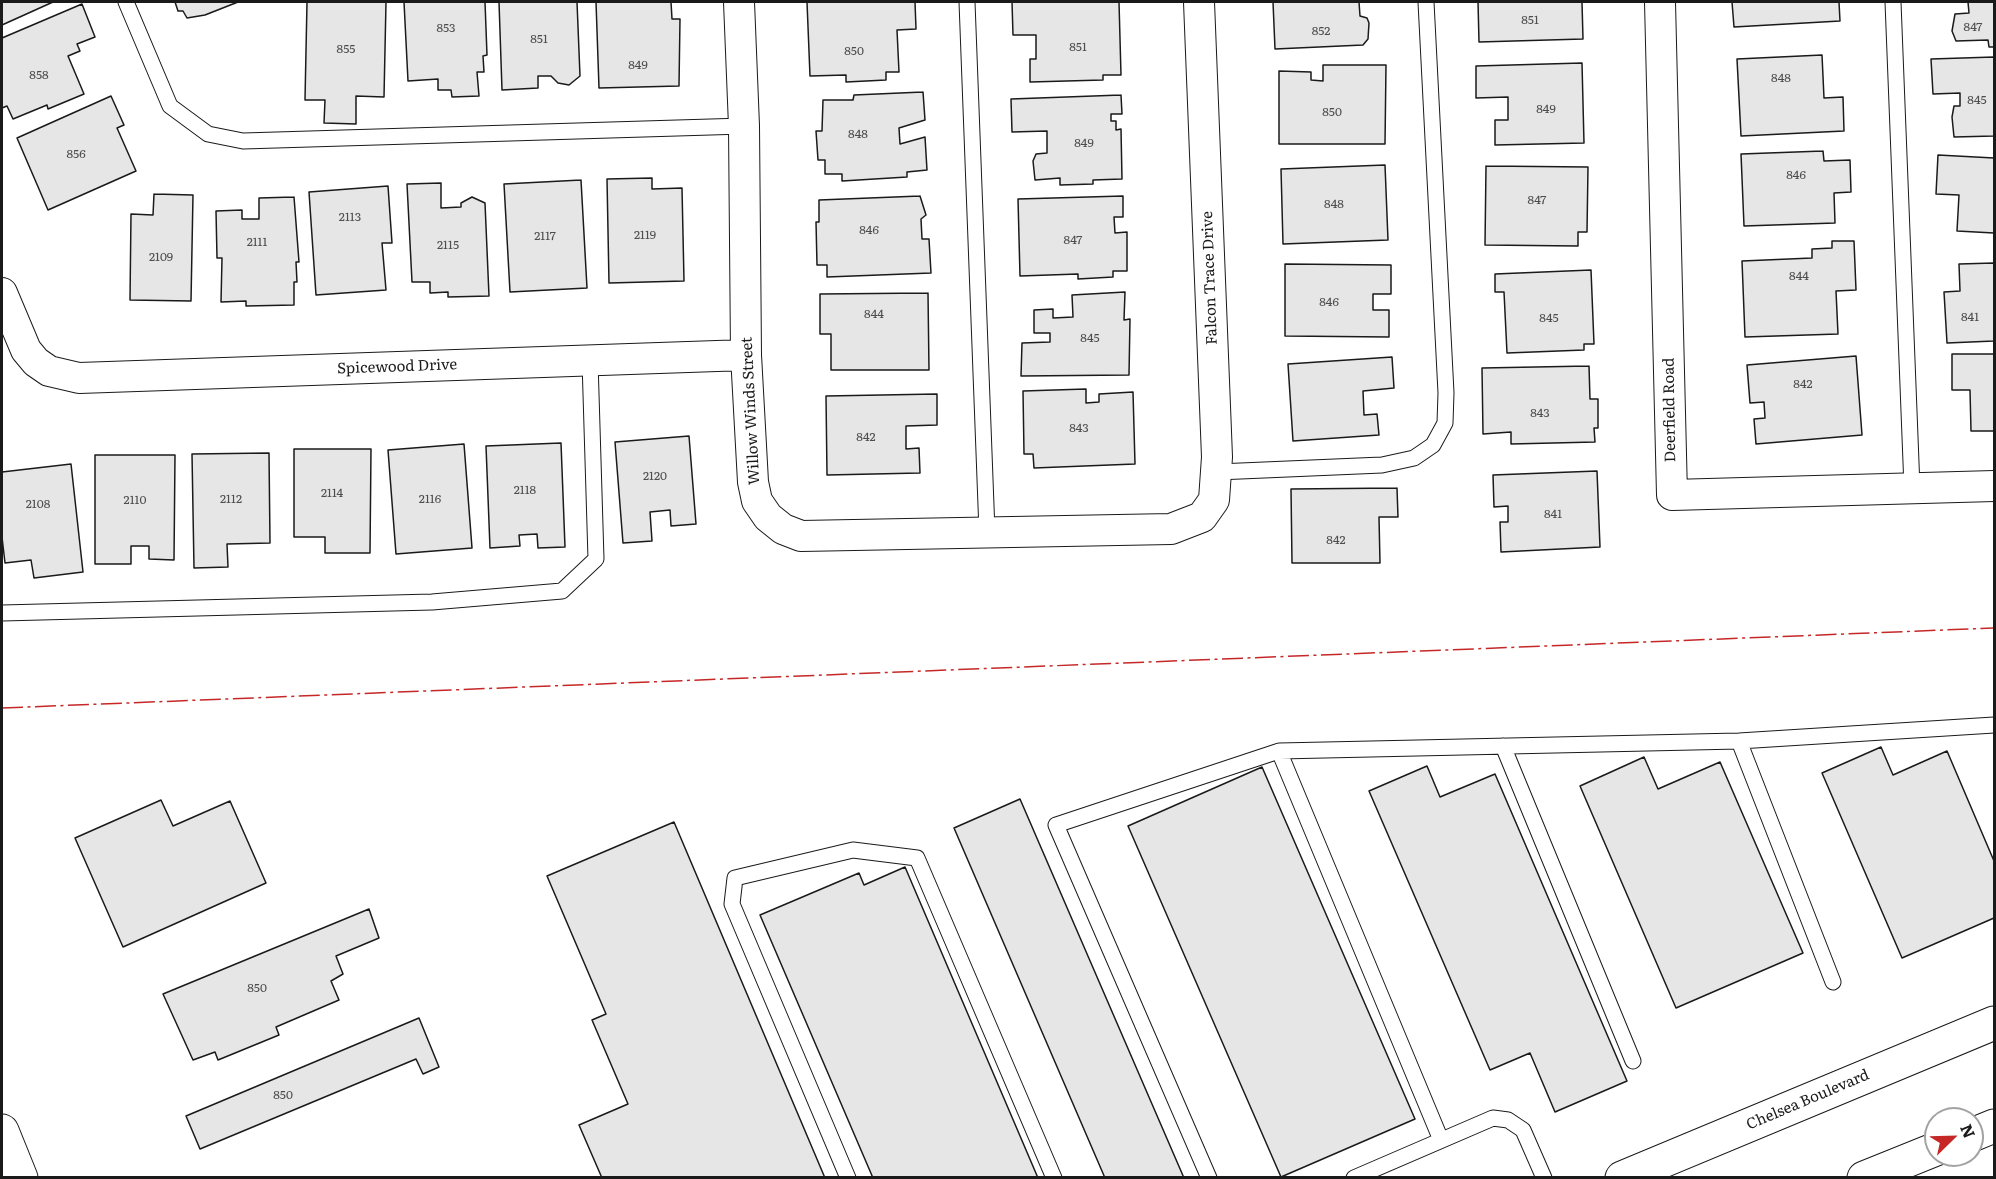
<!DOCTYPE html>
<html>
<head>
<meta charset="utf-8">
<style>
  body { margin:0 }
  #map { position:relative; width:1996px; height:1179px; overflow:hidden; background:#fff; font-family:Literata,serif }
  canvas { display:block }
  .frame { position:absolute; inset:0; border:3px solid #1a1a1a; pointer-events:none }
  .north { position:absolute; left:1924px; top:1107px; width:60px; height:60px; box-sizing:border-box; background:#fff; border:2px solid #a3a3a3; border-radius:50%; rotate:67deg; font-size:16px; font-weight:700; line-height:24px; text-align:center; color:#1a1a1a }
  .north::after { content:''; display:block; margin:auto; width:21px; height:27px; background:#c62828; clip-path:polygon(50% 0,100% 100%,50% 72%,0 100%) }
</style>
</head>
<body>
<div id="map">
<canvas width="1996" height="1179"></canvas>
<div class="frame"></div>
<div class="north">N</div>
</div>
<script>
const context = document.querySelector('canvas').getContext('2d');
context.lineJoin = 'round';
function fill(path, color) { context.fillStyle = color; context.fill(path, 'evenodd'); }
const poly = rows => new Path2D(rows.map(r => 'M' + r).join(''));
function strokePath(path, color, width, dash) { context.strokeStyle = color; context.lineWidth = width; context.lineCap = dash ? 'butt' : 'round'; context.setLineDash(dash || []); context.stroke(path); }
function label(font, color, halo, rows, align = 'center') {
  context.font = font + ' Literata,serif'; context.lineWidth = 4.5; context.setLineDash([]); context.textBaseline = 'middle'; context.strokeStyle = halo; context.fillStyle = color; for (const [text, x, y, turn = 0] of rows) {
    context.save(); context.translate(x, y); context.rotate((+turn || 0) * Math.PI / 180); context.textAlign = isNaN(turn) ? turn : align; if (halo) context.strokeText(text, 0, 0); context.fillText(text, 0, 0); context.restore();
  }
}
const building = poly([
  [2,2,53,2,2,25,2,2],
  [175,2,238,2,205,15,187,18,183,11,178,11,175,2],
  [307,2,386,2,384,97,356,96,356,124,324,123,325,100,305,100,307,2],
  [404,2,485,2,487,55,483,56,484,72,477,72,479,96,452,97,451,90,438,90,438,79,408,81,404,2],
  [499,2,577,2,580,76,569,85,558,83,551,76,538,76,538,88,502,90,499,2],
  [596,2,671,2,672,19,680,19,679,86,599,88,596,2],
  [807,2,915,2,916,29,897,30,899,72,886,72,886,80,846,82,846,75,810,76,807,2],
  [1012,2,1119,2,1121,75,1103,75,1103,80,1030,82,1030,59,1036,59,1036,35,1013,35,1012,2],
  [1273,2,1359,2,1360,16,1367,18,1369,23,1368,39,1363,45,1275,49,1273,2],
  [1478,2,1582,2,1583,39,1479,42,1478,2],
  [1732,2,1839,2,1840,21,1734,27,1732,2],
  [1968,2,1994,2,1994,47,1989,47,1988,40,1956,41,1952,31,1955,14,1969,13,1968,2],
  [82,4,95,37,77,44,80,51,68,56,84,94,48,109,47,105,13,119,7,106,2,108,2,38,82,4],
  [1822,55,1824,98,1843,97,1844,131,1741,136,1737,59,1822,55],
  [1994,57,1994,136,1954,137,1952,117,1954,106,1960,106,1960,93,1933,94,1931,59,1994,57],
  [1582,63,1584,143,1495,145,1495,120,1508,120,1508,97,1476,98,1476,66,1582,63],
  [1323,65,1386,65,1385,144,1279,144,1279,71,1311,72,1311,80,1323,81,1323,65],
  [923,92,925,120,899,128,900,144,925,137,927,170,907,172,907,177,842,181,842,174,825,174,825,160,818,160,816,131,822,131,823,100,853,100,854,95,923,92],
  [1121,95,1122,114,1111,114,1111,121,1116,121,1116,130,1121,129,1122,179,1093,180,1093,184,1060,185,1060,178,1035,180,1033,161,1036,154,1047,153,1047,131,1012,132,1011,99,1121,95],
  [111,96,124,125,117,128,136,171,48,210,17,138,111,96],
  [1823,151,1824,161,1850,160,1851,192,1834,193,1835,223,1744,226,1741,154,1823,151],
  [1938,155,1994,158,1994,233,1957,231,1959,195,1936,194,1938,155],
  [1385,165,1388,240,1283,244,1281,169,1385,165],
  [1486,166,1588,167,1587,232,1578,232,1578,246,1485,245,1486,166],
  [652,178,652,189,682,188,684,281,609,283,607,179,652,178],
  [581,180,587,288,510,292,504,184,581,180],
  [441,183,441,208,461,207,461,203,472,197,485,203,489,296,448,297,448,292,430,293,430,282,412,282,407,184,441,183],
  [388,186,392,243,382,243,386,290,316,295,309,192,388,186],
  [154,194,193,195,191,301,130,300,131,214,153,215,154,194],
  [920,196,926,215,921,219,922,239,929,239,931,273,827,277,827,265,817,265,816,222,819,222,819,200,920,196],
  [1123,196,1123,217,1114,217,1115,233,1127,232,1127,271,1113,271,1113,277,1078,279,1078,274,1020,276,1018,199,1123,196],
  [294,197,299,262,296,262,297,282,294,282,294,305,246,306,246,301,221,302,222,258,217,258,216,211,242,210,242,219,259,219,259,198,294,197],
  [1832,241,1854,241,1856,290,1836,291,1838,334,1745,337,1742,261,1812,258,1812,249,1832,248,1832,241],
  [1994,263,1994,341,1947,343,1944,292,1960,291,1959,264,1994,263],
  [1285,264,1391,265,1391,294,1373,294,1373,310,1389,310,1389,337,1285,336,1285,264],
  [1591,270,1594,344,1584,344,1584,350,1507,353,1504,292,1495,292,1495,274,1591,270],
  [1125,292,1124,320,1130,319,1129,375,1021,376,1022,343,1050,342,1050,333,1034,333,1034,310,1053,309,1053,318,1073,317,1072,295,1125,292],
  [928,293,929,370,831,370,831,334,820,334,820,294,928,293],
  [1952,354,1994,354,1994,431,1971,431,1970,390,1952,390,1952,354],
  [1856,356,1862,435,1756,444,1754,419,1765,418,1764,402,1750,403,1747,365,1856,356],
  [1392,357,1394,388,1363,391,1364,415,1377,414,1379,435,1293,441,1288,364,1392,357],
  [1589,366,1590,399,1598,399,1598,428,1594,428,1595,442,1511,444,1511,432,1483,434,1482,368,1589,366],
  [1086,389,1086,403,1099,402,1099,394,1133,392,1135,464,1034,468,1033,454,1024,454,1023,391,1086,389],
  [937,394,937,425,906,426,906,449,919,448,920,473,827,475,826,396,937,394],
  [689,436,696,524,671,526,670,510,650,512,652,541,623,543,615,442,689,436],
  [561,443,565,547,538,548,537,534,519,535,520,546,490,548,486,446,561,443],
  [464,444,472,548,396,554,388,450,464,444],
  [294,449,371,449,370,553,325,553,325,537,294,537,294,449],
  [269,453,270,543,227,544,228,567,194,568,192,454,269,453],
  [95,455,175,455,174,560,149,559,149,546,131,546,131,564,95,564,95,455],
  [71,464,83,572,34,578,31,560,5,563,2,537,2,472,71,464],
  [1597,471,1600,547,1501,552,1500,522,1508,522,1508,506,1494,507,1493,475,1597,471],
  [1397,488,1398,517,1379,517,1380,563,1292,563,1291,489,1397,488],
  [1881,747,1893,775,1947,751,1994,861,1994,918,1902,958,1822,773,1881,747],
  [1644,757,1658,789,1720,762,1803,953,1676,1008,1580,786,1644,757],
  [1427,766,1440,797,1495,774,1627,1081,1555,1112,1530,1053,1490,1070,1369,791,1427,766],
  [1262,767,1415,1119,1281,1177,1128,826,1262,767],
  [1020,799,1184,1178,1105,1178,954,828,1020,799],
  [161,800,173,826,230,801,266,883,123,947,75,838,161,800],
  [674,822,825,1178,602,1178,579,1125,628,1104,592,1020,606,1014,547,876,674,822],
  [905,867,1038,1178,873,1178,760,915,859,873,864,885,905,867],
  [369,909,379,938,336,956,343,974,331,981,339,1000,276,1027,279,1035,218,1060,215,1052,193,1060,163,994,369,909],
  [419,1018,439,1067,423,1074,416,1059,200,1149,186,1116,419,1018]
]);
fill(building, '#e6e6e6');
strokePath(building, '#1a1a1a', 1.5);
const lane = poly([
  [126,2,170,106,208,134,243,141,744,126],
  [967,2,987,532],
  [1893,2,1912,488],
  [1217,472,1382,465,1414,458,1433,445,1445,423,1446,393,1426,2],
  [2,613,432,602,562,591,596,559,590,361],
  [1739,741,1833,982],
  [1503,746,1633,1061],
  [1279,751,1441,1140],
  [848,1178,732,904,735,878,853,850,917,858,1054,1178],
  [1209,1178,1056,825,1279,751,1739,741,1994,725],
  [1354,1178,1493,1118,1508,1120,1523,1130,1544,1178]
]);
const street = poly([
  [739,2,744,126,746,355,753,482,757,501,768,517,783,529,801,536,1171,529,1202,517,1214,500,1217,457,1199,2],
  [1660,2,1672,495,1994,486],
  [2,293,26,350,36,362,49,371,79,378,746,355]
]);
const secondary = poly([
  [2,1131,21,1178],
  [1972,1135,1994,1126],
  [1622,1178,1994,1023],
  [1864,1178,1936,1149]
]);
strokePath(lane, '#1a1a1a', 17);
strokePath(street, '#1a1a1a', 32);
strokePath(secondary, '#1a1a1a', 35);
strokePath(lane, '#fff', 15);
strokePath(street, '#fff', 30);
strokePath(secondary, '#fff', 33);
strokePath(poly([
  [2,708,1994,628]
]), '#c62828', 1.5, [21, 4.5, 3, 4.5]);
label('12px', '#4d4d4d', null, [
  ["851",1530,20],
  ["847",1973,27],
  ["853",446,28],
  ["852",1321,31],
  ["851",539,39],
  ["851",1078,47],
  ["855",346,49],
  ["850",854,51],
  ["849",638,65],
  ["858",39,75],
  ["848",1781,78],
  ["845",1977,100],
  ["849",1546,109],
  ["850",1332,112],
  ["848",858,134],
  ["849",1084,143],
  ["856",76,154],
  ["846",1796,175],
  ["847",1537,200],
  ["848",1334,204],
  ["2113",350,217],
  ["846",869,230],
  ["2119",645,235],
  ["2117",545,236],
  ["847",1073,240],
  ["2111",257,242],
  ["2115",448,245],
  ["2109",161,257],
  ["844",1799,276],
  ["846",1329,302],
  ["844",874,314],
  ["841",1970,317],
  ["845",1549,318],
  ["845",1090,338],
  ["842",1803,384],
  ["843",1540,413],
  ["843",1079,428],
  ["842",866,437],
  ["2120",655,476],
  ["2118",525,490],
  ["2114",332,493],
  ["2112",231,499],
  ["2116",430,499],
  ["2110",135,500],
  ["2108",38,504],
  ["841",1553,514],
  ["842",1336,540],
  ["850",257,988],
  ["850",283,1095]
]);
label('15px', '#1a1a1a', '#fff', [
  ["Falcon Trace Drive",1210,278,-92],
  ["Spicewood Drive",397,367,-2],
  ["Deerfield Road",1670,410,-91],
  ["Willow Winds Street",751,411,-93],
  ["Chelsea Boulevard",1808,1100,-23]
]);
</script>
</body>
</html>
